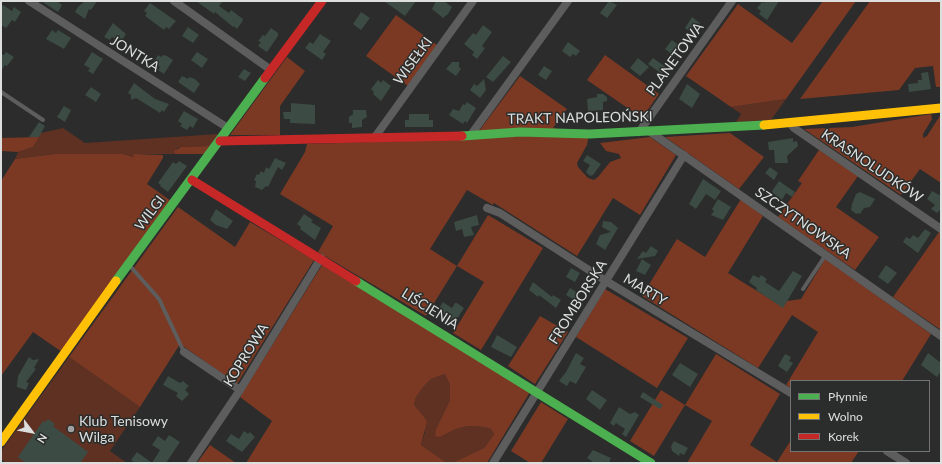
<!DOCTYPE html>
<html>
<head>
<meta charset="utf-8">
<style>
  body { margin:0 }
  #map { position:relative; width:942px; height:464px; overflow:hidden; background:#2b2c2b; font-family:Lato,sans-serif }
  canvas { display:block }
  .frame { position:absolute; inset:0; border:2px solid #dddfde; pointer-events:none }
  .legend { position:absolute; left:790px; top:380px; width:140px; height:72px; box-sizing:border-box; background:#2a2d2b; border:1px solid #727473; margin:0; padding:5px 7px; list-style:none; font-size:12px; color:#dddfde }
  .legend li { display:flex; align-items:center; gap:8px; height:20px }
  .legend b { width:20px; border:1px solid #727473 }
  .north { position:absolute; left:12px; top:412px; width:40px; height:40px; -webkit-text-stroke:3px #2a2d2b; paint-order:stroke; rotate:122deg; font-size:11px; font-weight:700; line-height:16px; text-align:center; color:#dddfde }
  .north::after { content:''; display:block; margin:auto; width:14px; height:18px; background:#dddfde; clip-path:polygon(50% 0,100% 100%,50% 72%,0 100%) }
</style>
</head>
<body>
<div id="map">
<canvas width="942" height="464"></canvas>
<div class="frame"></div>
<ul class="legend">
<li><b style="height:5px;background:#4caf50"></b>Płynnie</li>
<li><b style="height:5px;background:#ffc107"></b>Wolno</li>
<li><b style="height:5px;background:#c62828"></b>Korek</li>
</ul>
<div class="north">N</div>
</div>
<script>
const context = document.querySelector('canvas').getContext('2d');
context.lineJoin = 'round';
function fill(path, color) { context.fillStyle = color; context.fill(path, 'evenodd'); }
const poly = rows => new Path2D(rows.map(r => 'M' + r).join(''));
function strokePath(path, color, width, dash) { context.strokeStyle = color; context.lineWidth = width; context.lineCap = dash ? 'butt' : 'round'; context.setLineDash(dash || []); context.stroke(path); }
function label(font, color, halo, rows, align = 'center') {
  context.font = font + ' Lato,sans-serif'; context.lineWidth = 3; context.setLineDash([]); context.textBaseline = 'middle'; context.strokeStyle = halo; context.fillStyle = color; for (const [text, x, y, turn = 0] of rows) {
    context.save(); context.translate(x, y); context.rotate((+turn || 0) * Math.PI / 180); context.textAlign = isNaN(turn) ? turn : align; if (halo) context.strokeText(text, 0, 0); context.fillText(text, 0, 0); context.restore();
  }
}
fill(poly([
  [786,99,771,120,736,122,741,114,731,107],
  [63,128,85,143,218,134,211,146,181,147,177,148,175,154,135,154,133,157,123,154,55,154,15,159,18,152,33,147,41,133],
  [69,357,140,407,110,451,127,463,6,463,1,459,1,451],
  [445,374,450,385,450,400,436,429,440,437,456,429,468,426,484,427,491,429,494,434,484,448,452,463,447,463,421,445,425,432,414,405,416,397,424,386,431,379]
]), '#5e3123');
fill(poly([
  [823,1,856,1,786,99,731,107,686,76,738,4,792,43],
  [870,1,941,1,941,87,936,87,933,66,915,68,899,90,800,99],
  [396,15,437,45,408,86,366,56],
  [605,55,659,94,642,118,587,80],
  [287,57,305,71,280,106,280,135,230,135],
  [520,76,567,109,553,128,589,135,587,145,577,163,578,167,588,178,594,180,598,177,610,162,621,158,619,154,606,151,600,143,650,137,676,155,640,215,613,198,577,256,494,203,493,205,467,190,430,249,457,266,488,215,543,248,481,350,453,333,484,282,457,266,426,316,318,252,333,226,280,194,305,152,307,144,473,139],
  [931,114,932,119,923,134,923,138,927,136,941,114,941,183,920,169,901,195,804,129,852,127],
  [730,133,764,157,739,189,665,137],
  [39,137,33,147,18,152,1,151,1,138],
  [211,146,205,154,175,154,174,151,181,147],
  [819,150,858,176,836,207,879,237,855,270,778,217,802,183,798,181],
  [55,154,123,154,133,157,134,154,163,155,163,158,147,184,171,201,62,352,33,332,1,376,1,181,15,159],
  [741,199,763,216,728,273,783,307,787,301,801,299,825,259,931,334,902,381,791,381,791,388,786,385,818,332,792,315,758,368,642,296,677,239,705,257],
  [178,207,235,247,250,222,314,260,237,384,180,344,140,407,69,357],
  [939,232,941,233,941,330,893,297],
  [322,265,530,392,487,463,452,463,484,448,494,434,491,429,484,427,468,426,456,429,440,437,435,436,436,429,450,400,450,385,445,374,431,379,424,386,416,397,414,405,427,421,421,445,447,463,246,463,272,421,240,397],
  [605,289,688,338,657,388,576,337],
  [540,316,568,332,535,384,508,366],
  [716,354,780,394,750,445,777,462,791,440,791,451,859,451,851,463,687,463,712,421,685,405,654,456,630,441,661,390,685,405],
  [541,402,568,419,541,463,530,463,511,451],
  [210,445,236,463,197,463]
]), '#7b3924');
fill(poly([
  [41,1,57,1,62,5,58,12],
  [85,1,97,1,91,10,89,9,85,19,75,12,78,7],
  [196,1,223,1,219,6,229,13,231,10,243,19,242,22,237,29,234,26,233,27,215,12,214,14],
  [384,1,416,1,405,16],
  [436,1,444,1,452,7,448,14,443,18,432,9],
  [609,1,617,5,607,18,600,13],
  [765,1,779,1,767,20,759,14,761,11,757,8,762,2,764,3],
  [150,3,176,21,169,29,166,27,164,30,145,16,147,13,144,11],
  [3,5,12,11,14,7,21,12,15,22,12,20,6,28,1,25,1,8],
  [361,12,370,18,361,30,353,24],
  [692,17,700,23,692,33,685,28],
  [113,23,126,34,121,42,112,37,110,40,104,37],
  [483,25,492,32,482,46,485,48,477,59,472,55,474,52,464,44,473,33,476,35],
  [188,27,199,35,193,43,182,36],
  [271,28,278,33,278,36,267,52,258,46,261,42,258,41,263,35,265,36],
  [52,30,56,33,58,30,71,38,64,49,46,39],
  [320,34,331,41,323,52,326,54,322,60,305,48,310,42,313,44],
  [672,40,681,47,674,56,665,49],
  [568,42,580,51,576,56,573,54,570,57,562,51],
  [6,52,14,57,7,66,5,65,1,71,1,54,4,55],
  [92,52,103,59,93,74,88,71,90,68,84,65],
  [197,52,208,59,202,68,191,60],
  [158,55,161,57,163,55,167,56,173,60,164,74,158,70,160,67,153,63],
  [503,56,511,62,493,82,486,77],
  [638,58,649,67,640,76,630,68],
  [653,58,667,68,662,74,648,64],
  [452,62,459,62,459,67,461,69,456,76,446,69],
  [544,66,552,71,546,80,538,75],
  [244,69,251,73,245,81,238,77],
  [928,72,931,89,909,92,908,84,918,83,918,80,922,80,921,73],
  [182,76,188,79,189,77,195,79,200,84,194,93,178,82],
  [484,79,486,90,480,98,470,90,474,84,477,86],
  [378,80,381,83,383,80,391,86,381,101,373,94,374,92,371,89],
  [134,83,155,99,169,104,164,112,162,110,160,113,136,98,131,100,131,95,128,93],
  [687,84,700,94,692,108,679,99],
  [91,87,101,94,96,102,85,95],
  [597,94,603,94,607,97,607,101,603,102,603,110,588,111,587,99,597,97],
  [467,102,476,108,467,123,465,121,463,124,449,115,453,109,459,111,463,104,465,105],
  [291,103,315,105,315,124,290,123,290,119,284,119,283,112,291,112],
  [64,106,71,110,65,122,57,117],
  [353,110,366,110,367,117,362,120,362,127,352,128,352,123,349,123,349,117,353,114],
  [184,111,198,119,193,128,190,126,187,130,180,126,182,124,178,121],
  [409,114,429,114,429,120,433,120,433,127,405,127,405,120,409,120],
  [39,122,45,126,39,137,29,137],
  [793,138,793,142,797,141,798,146,787,156,788,163,775,163,774,150,769,150,768,142],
  [587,155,601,164,593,175,590,176,586,172,590,165,583,161],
  [275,158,286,163,282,170,278,167,268,187,266,186,262,190,255,187,256,181,254,180,257,174,259,175,261,171,264,173,266,167,269,169],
  [179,161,187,166,168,192,160,186,161,185,158,183,173,162,176,164],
  [770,167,778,173,774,180,765,173],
  [703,179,721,191,715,200,706,194,696,209,689,204],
  [779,181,795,192,792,197,786,193,782,200,773,193,772,191],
  [932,191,941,196,941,209,937,213,931,209,935,205,927,199],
  [860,192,875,199,870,207,864,208,860,214,858,213,856,214,851,210,852,204,856,194],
  [718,199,731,207,723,220,711,215,714,211,712,209],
  [216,209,233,221,227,229,216,225,210,220],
  [304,214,313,220,311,222,321,228,315,240,300,229,301,227,297,224],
  [477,215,479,225,471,227,474,235,464,237,462,229,456,231,454,222],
  [603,221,611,222,618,228,605,250,596,244,600,235,611,232,602,227],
  [925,229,931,233,918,253,903,242,906,237,910,239,913,235,918,238],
  [651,246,658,251,655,256,637,259,643,251,646,253],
  [642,259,651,265,645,275,636,271],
  [886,265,897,273,888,284,878,277],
  [571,268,580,273,575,282,566,277],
  [793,271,802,276,783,308,756,290,757,288,749,282,753,275,759,278,761,275,767,279,765,282,779,291],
  [533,282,552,297,553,295,561,300,556,308,539,295,538,297,529,290],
  [570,288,580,294,576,301,566,295],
  [443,302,452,308,455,303,457,303,464,308,454,324,446,320,448,317,438,310],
  [497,335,517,347,511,357,491,347],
  [576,353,584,358,580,364,586,367,576,384,570,381,567,386,559,381,566,372],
  [928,353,941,363,941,371,937,377,921,365],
  [785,354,791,357,789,361,793,363,787,372,778,366],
  [29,357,33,360,39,359,34,368,36,369,26,382,29,383,26,390,17,387,17,385,18,376],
  [680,363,698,374,690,387,672,375],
  [168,376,180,383,183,381,189,386,185,390,189,394,182,401,176,396,178,393,163,385],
  [592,390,607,400,600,410,586,399],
  [643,392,663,405,660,409,640,397],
  [619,407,630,414,635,412,639,415,626,437,622,434,625,429,616,423,614,426,610,423],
  [48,419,55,424,53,426,88,452,80,463,26,463,18,457,43,421,45,422],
  [244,431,248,434,250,432,255,437,242,452,226,441,231,434,239,439],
  [169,435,180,442,166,463,135,463,131,460,137,452,152,463,160,450,152,445,158,436,165,441],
  [674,441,688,448,684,455,680,453,679,456,672,451,671,446],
  [593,450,611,458,609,463,590,463,592,461,587,458]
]), '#3c4b44');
strokePath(poly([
  [1,92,43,120],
  [130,266,159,299,184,352],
  [803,289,825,256]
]), '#5d5d5d', 4);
strokePath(poly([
  [29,1,228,128],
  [174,1,271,70],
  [790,123,794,128,941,229],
  [649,131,941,336],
  [639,132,732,1],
  [470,136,568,1],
  [375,137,473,1],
  [487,208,500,213,606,281,791,393],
  [184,352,240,390],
  [887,451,906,463],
  [191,463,240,390,321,258],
  [493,463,684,155]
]), '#5d5d5d', 8);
strokePath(poly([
  [462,136,520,132,590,134,764,125],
  [116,281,265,78],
  [356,281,651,463]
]), '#4caf50', 9);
strokePath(poly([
  [764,125,941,108],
  [1,442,116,281]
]), '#ffc107', 9);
strokePath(poly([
  [265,78,322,1],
  [220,141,462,136],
  [192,180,356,281]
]), '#c62828', 9);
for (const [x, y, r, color] of [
  [71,429,4,"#9fa09f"]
]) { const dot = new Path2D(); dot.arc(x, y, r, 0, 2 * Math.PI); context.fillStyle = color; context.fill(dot); strokePath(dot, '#2a2d2b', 1.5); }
label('14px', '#dddfde', '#2a2d2b', [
  ["JONTKA",135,54,32],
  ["PLANETOWA",675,59,-54],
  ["WISEŁKI",413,61,-54],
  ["TRAKT NAPOLEOŃSKI",580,118,-1],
  ["KRASNOLUDKÓW",872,166,34],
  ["WILGI",150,213,-53],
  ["SZCZYTNOWSKA",803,223,35],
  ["MARTY",645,290,31],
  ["FROMBORSKA",578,302,-58],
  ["LIŚCIENIA",430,309,32],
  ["KOPROWA",246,355,-58]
]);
label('14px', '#dddfde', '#2a2d2b', [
  ["Klub Tenisowy",79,421],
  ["Wilga",79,437]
], 'left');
</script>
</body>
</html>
